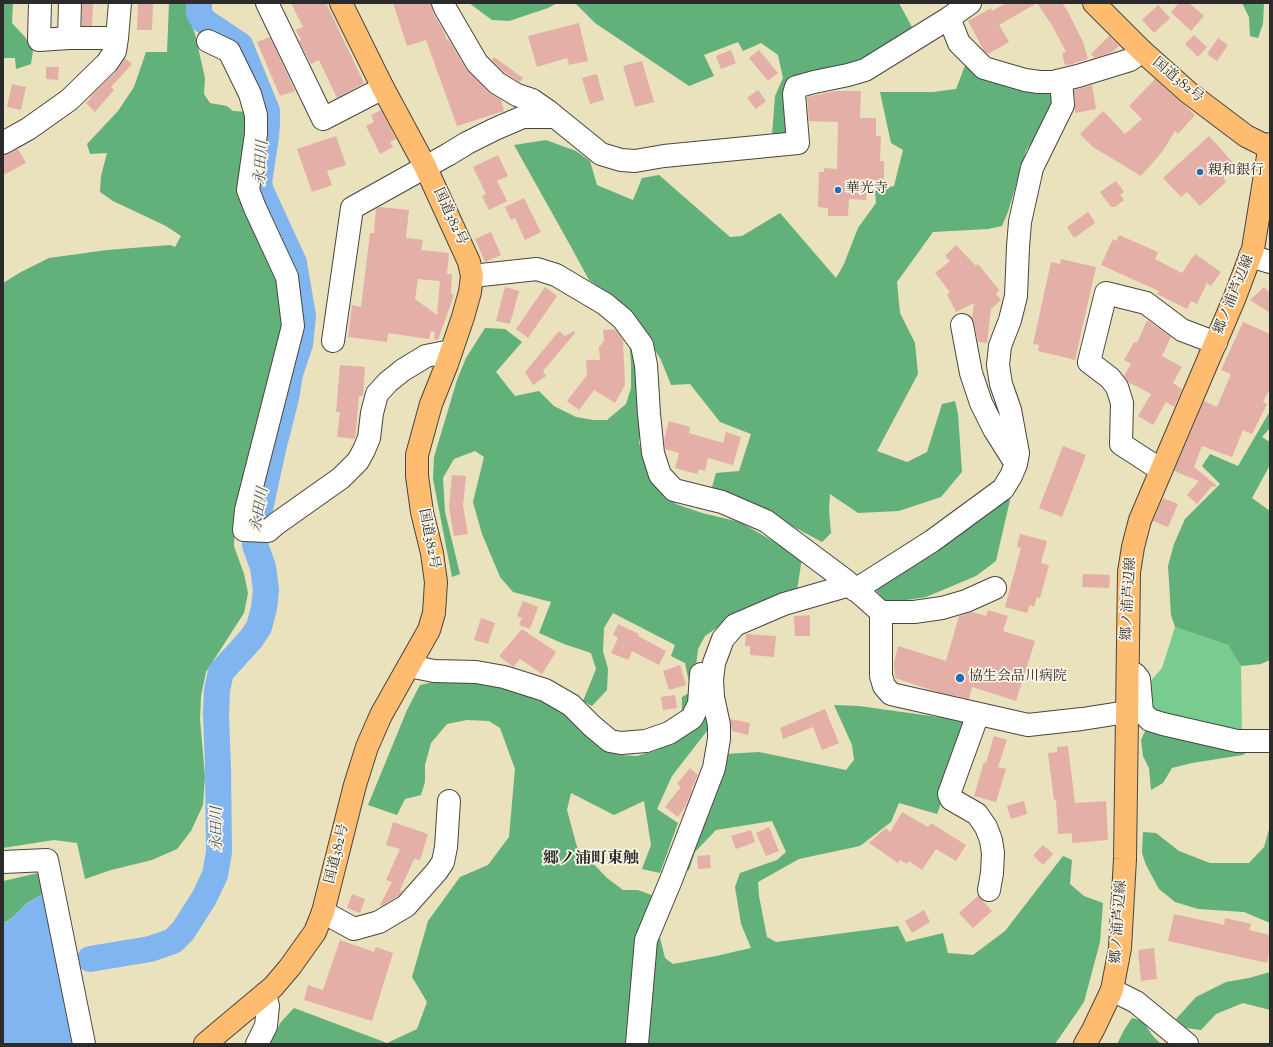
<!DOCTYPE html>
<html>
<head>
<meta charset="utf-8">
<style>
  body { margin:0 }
  #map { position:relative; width:1273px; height:1047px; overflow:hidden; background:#eae1bd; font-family:"Sorts Mill Goudy",serif }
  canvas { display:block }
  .frame { position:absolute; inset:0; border:4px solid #2b2b2b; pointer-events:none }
</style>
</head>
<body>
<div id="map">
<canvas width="1273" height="1047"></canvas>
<div class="frame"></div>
</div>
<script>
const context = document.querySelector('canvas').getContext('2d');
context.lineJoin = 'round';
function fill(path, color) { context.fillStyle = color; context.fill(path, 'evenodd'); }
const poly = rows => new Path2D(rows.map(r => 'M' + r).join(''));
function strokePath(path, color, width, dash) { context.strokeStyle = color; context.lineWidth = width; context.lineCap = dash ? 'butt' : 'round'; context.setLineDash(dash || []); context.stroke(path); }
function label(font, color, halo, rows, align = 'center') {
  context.font = font + ' "Sorts Mill Goudy","Noto Serif JP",serif'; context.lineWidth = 3.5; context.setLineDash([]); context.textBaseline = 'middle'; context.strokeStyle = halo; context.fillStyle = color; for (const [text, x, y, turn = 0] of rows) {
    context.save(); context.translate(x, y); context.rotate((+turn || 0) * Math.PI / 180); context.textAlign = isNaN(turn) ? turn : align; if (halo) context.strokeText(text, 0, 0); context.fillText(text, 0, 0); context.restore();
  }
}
fill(poly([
  [1175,627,1228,645,1241,666,1242,734,1162,717,1148,707,1149,683,1162,668]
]), '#79cc8f');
fill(poly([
  [3,3,13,3,12,23,25,37,33,51,31,64,16,69,15,58,3,58],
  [169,3,186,3,187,11,195,34,205,78,204,94,210,103,227,106,233,111,248,112,243,174,278,274,285,330,235,519,234,546,244,574,248,593,244,613,206,672,201,696,200,719,205,777,203,805,191,831,177,849,152,860,111,870,85,879,77,843,54,840,3,848,3,283,21,272,49,258,107,250,170,245,175,247,181,236,166,226,113,201,100,192,101,176,107,153,90,154,87,144,118,111,134,87,146,52,167,52],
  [469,3,509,3,515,4,520,3,557,3,548,8,509,21,492,20],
  [575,3,899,3,912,27,859,64,803,79,790,134,772,135,775,96,783,78,778,55,761,43,743,51,738,42,704,55,714,76,689,86,595,23],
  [1242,3,1264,3,1263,24,1258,38,1250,36,1249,17],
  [966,63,1048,88,1055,98,1044,122,1026,151,1008,212,1002,226,988,229,933,232,897,282,900,313,915,343,918,374,877,451,907,462,927,452,942,404,955,401,958,414,962,472,941,497,899,511,858,513,830,494,829,510,831,533,822,542,766,512,712,487,716,473,739,471,751,434,720,422,690,384,671,385,661,360,632,313,611,295,589,280,570,245,514,145,546,140,576,151,590,161,597,185,633,200,642,178,659,175,730,237,742,236,780,213,836,278,844,264,858,228,876,203,875,191,894,186,903,150,891,143,880,92,933,92,956,89],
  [485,328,505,329,522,342,496,372,515,396,539,391,554,406,576,417,593,420,607,420,626,404,631,388,631,363,629,341,636,345,643,398,639,443,654,484,676,504,702,513,740,522,802,558,797,590,731,618,705,636,698,649,695,673,710,727,672,776,657,809,678,823,660,873,642,869,651,845,644,801,614,815,571,793,567,810,577,847,607,878,623,890,638,890,654,896,659,934,665,958,673,964,716,956,751,948,741,924,735,887,740,873,777,860,786,852,772,821,716,830,695,852,689,870,679,872,725,754,759,752,846,770,854,760,852,745,834,705,859,706,967,721,962,748,937,814,899,803,891,822,860,846,799,859,758,882,759,896,767,937,776,942,898,926,906,942,943,933,948,953,973,955,1005,931,1063,856,1072,860,1070,884,1084,896,1103,903,1100,942,1084,1002,1055,1044,269,1044,281,1022,294,1008,387,1043,417,1029,427,1002,412,977,428,921,460,877,488,865,509,837,515,769,500,728,489,721,467,720,447,724,431,743,425,765,425,782,421,795,405,799,397,815,368,805,407,710,420,685,438,681,497,684,523,691,569,714,608,752,621,755,637,756,657,750,681,734,682,697,691,692,685,663,671,656,675,645,613,613,604,628,603,651,608,669,607,690,592,706,583,701,596,669,591,653,564,644,539,633,551,602,513,592,500,577,482,534,473,502,484,457,475,451,454,459,443,478,445,512,460,574,452,577,433,479,434,457,457,380,466,358],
  [1270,411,1270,428,1262,437,1270,442,1270,465,1252,498,1270,511,1270,660,1261,664,1241,666,1228,645,1175,627,1171,615,1168,566,1174,544,1185,519,1220,484,1202,466,1210,454,1238,466],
  [1004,494,1010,500,996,561,976,576,926,597,887,603,873,587],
  [1146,729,1251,749,1243,755,1192,763,1172,768,1163,783,1151,790,1149,768,1143,756,1141,740],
  [1270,826,1270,923,1244,912,1198,909,1175,902,1159,889,1146,865,1142,853,1143,832,1156,833,1179,851,1210,863,1249,863,1264,847],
  [43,872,47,892,27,903,14,916,6,922,3,923,3,881],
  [1270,972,1270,1010,1243,1003,1216,1014,1201,1030,1186,1028,1176,1019,1196,997,1226,982,1249,978],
  [1132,1018,1143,1021,1152,1035,1161,1044,1117,1044,1124,1030]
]), '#62b07a');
fill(poly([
  [47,892,77,1044,3,1044,3,923,7,922,14,916,26,904]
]), '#81b5ef');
strokePath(poly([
  [90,959,150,949,173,941,183,931,204,898,215,875,219,852,218,767,216,715,217,690,221,672,251,639,259,627,264,608,266,590,263,567,255,545,258,518,274,445,286,398,290,374,300,344,303,316,294,263,261,191,259,182,266,137,267,123,267,111,240,45,204,21,199,13,199,3]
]), '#81b5ef', 26);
fill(poly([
  [82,3,93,3,92,26,82,26],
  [138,3,153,3,152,30,137,30],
  [291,3,326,3,364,83,337,98,319,60,311,64,299,41,301,40,296,30,303,27],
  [393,3,431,3,433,13,444,32,447,41,449,40,466,69,488,92,501,100,504,111,457,126,426,40,407,46],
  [1006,3,1062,3,1067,10,1083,42,1088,59,1074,63,1075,64,1065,65,1062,53,1066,52,1052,25,1037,3,999,25,1009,42,988,54,984,51,968,21,991,8,992,11],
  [1179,3,1189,3,1204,16,1191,31,1171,12],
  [1158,5,1170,18,1154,33,1142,20],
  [579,23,588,61,569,65,567,58,537,67,528,36],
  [1194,35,1207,47,1198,57,1185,44],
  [1109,36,1119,46,1112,52,1095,58,1091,54],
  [270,37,295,91,280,96,257,42],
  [1218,38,1228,45,1217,61,1207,54],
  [731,50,736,63,721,69,716,56],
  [759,50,778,73,768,81,749,58],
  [494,57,523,78,520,82,505,73,492,60],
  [125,58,132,64,111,87,114,90,95,112,86,103,91,98,90,97,116,72],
  [642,61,654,102,635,107,623,66],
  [46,67,59,67,58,80,46,79],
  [597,74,604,100,590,104,582,78],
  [1155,79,1195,115,1178,134,1175,131,1162,152,1141,176,1093,147,1080,134,1103,111,1125,134,1142,119,1129,106],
  [12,84,26,87,21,110,7,107],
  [1092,85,1096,109,1075,113,1075,104,1074,90],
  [758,90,766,101,756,109,747,98],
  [835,91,861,91,860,118,876,118,876,136,881,136,880,161,884,161,884,181,878,180,877,184,867,184,866,200,849,199,848,216,828,216,828,208,818,207,819,172,824,172,824,168,837,169,838,122,809,121,807,97],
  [381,110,396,139,390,142,393,147,380,154,366,126,374,122,371,115],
  [336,136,346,165,327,171,332,185,312,192,297,149],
  [1209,136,1236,166,1223,178,1226,182,1200,206,1187,192,1181,197,1163,178],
  [18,149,26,163,3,175,3,156,9,154],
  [498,155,508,176,497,181,507,201,489,210,482,196,486,194,473,167],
  [1116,181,1124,192,1120,195,1124,200,1115,207,1111,207,1100,192],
  [524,198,541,232,525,240,515,218,511,220,505,207],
  [379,207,409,210,406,238,423,240,421,250,449,253,447,274,452,274,451,294,454,295,438,340,434,339,435,332,431,331,429,339,388,333,387,342,348,337,352,305,361,307,370,233,374,233,376,209],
  [418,279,440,281,437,315,415,299],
  [1088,212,1095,222,1094,223,1095,223,1074,238,1067,227],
  [491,232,501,255,485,262,475,239],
  [1119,235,1158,252,1155,259,1182,273,1195,254,1221,272,1211,286,1207,283,1197,304,1191,301,1187,309,1157,294,1159,291,1101,265,1113,239,1116,241],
  [956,245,976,266,978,264,999,290,996,294,1001,300,991,309,987,343,978,342,974,323,972,318,974,303,956,312,947,294,950,292,935,273,950,261,945,256],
  [1061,259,1096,267,1075,360,1038,351,1039,345,1033,344,1051,262,1060,264],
  [505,287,519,291,510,324,496,321],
  [545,287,557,296,528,338,516,329],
  [1264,287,1270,293,1270,313,1250,300],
  [1147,320,1171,337,1162,356,1182,367,1173,383,1182,389,1178,399,1174,407,1166,402,1153,425,1138,416,1151,394,1128,382,1124,376,1131,364,1124,360,1134,342,1137,343],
  [1243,322,1270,334,1270,389,1263,402,1267,404,1252,434,1243,430,1232,457,1202,446,1194,467,1216,485,1215,487,1212,486,1197,504,1187,495,1199,481,1174,471,1204,401,1217,407,1231,374,1221,370],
  [615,329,623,340,625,385,615,403,594,390,579,410,567,401,587,375,586,360,600,360,599,347,604,341,603,330],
  [559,331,565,336,574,331,575,333,543,371,546,376,533,385,525,372],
  [340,365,365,367,363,396,359,396,355,439,337,437,340,412,336,412],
  [669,421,690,427,689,433,723,443,726,432,741,437,733,465,708,458,705,471,699,469,697,474,675,468,679,453,665,449,664,440],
  [1063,446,1086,455,1062,517,1039,508],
  [452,475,466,476,463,506,468,534,454,536,449,507],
  [1163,498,1178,504,1168,527,1153,521],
  [1020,534,1047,541,1041,563,1049,565,1040,598,1037,597,1034,607,1030,605,1027,613,1005,607,1021,548,1017,547],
  [1083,574,1110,575,1109,588,1082,587],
  [523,601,538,607,530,629,519,625,522,618,517,616],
  [988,610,1008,616,1003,631,1035,641,1016,701,972,687,969,699,937,692,895,678,894,663,898,646,946,661,959,616,972,612,986,616],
  [810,615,810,636,795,636,794,616],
  [481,618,495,623,488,644,474,640],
  [618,624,639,634,638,636,666,651,659,665,632,651,628,660,611,653,618,638,613,635],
  [522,629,556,652,542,674,520,659,513,667,512,666,499,656],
  [746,634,776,636,774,657,750,655,750,646,745,646],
  [680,665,686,685,669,690,663,671],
  [675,695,677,708,663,710,661,697],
  [825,709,839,743,822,750,813,727,783,739,780,728],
  [730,719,750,723,748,735,732,731],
  [994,736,1007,740,998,767,1006,769,996,802,974,796,984,762,986,763],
  [1068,746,1075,803,1106,801,1108,840,1072,843,1072,833,1058,834,1056,800,1054,800,1048,753,1057,752,1057,747],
  [690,768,698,775,691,790,692,791,686,805,678,817,665,807,681,787,677,784],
  [1024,801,1027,814,1011,819,1007,806],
  [902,812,928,827,931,823,966,845,956,861,936,849,922,870,909,861,907,864,900,860,898,863,869,843,886,828,890,832],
  [393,822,428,834,420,860,414,859,400,890,402,892,398,896,382,906,380,905,392,882,386,880,400,849,386,845],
  [769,827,779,851,766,856,756,833],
  [751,830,755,842,736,849,731,836],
  [1043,845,1053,854,1043,865,1033,855],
  [710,855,711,868,698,869,697,856],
  [352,894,365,899,360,913,347,908],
  [978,896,992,911,973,928,959,913],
  [924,910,930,922,912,933,905,921],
  [1174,914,1224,925,1225,918,1251,924,1249,930,1270,935,1270,949,1267,963,1168,941],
  [340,940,374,952,376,947,393,953,372,1021,304,1000,308,985,323,990],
  [1154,948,1157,979,1141,981,1138,950]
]), '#e4afa6');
const minor = poly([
  [40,3,39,40,69,38],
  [70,3,69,38,117,38],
  [267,3,323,119,383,88],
  [443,3,445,8,477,63,497,83,517,95,532,100,548,111,601,154,621,160,635,161,664,156,798,143,794,94,796,87,814,82,848,75,865,70,949,18,970,3],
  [949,18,959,43,984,68,1025,80,1039,82,1053,82,1078,76,1130,60,1142,51],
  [208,41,229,51,250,94,256,115,256,134,248,190,255,208,287,277,293,326,246,510,244,530,268,531,276,524,341,478,358,461,364,450,369,438,372,413,377,394,388,382,403,370,426,356,451,351],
  [3,143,28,129,69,100,107,63,115,51,117,38,120,3],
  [1250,256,1270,262],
  [472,276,537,269,556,275,605,304,623,319,642,345,646,365,649,414,653,453,660,475,674,490,722,502,766,521,845,580,881,612,881,676,884,686,891,694,1028,725,1082,719,1127,712],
  [962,325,971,373,981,403,994,429,1016,464],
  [333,341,352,208,449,154,467,143,495,129,523,117,555,117],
  [1161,470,1121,444,1122,403,1117,387,1110,378,1089,362,1106,293,1146,303,1182,330,1216,343],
  [855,590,932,541,1003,489,1011,476,1016,464,1018,453,1010,410,1001,384,998,365,1000,346,1010,320,1016,296,1018,247,1020,222,1032,168,1063,105,1061,80],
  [881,612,914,612,942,608,966,601,995,588],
  [409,666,434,671,476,672,504,677,545,690,571,705,592,726,610,741,621,743,646,741,669,733,689,720,692,718,699,704,701,674],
  [1128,672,1135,674,1139,679,1142,712,1150,720,1163,724,1237,741,1270,741],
  [978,714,949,794,951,799,977,814,986,827,991,840,993,853,992,873,989,890],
  [3,862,47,860,84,1044],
  [323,912,354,929,379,922,406,906,437,871,443,862,446,847,449,801],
  [1112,990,1136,1002,1187,1044],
  [257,1044,266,1026,268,1006,265,994],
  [637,1044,646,940,671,880,714,768,719,739,719,725,713,697,712,680,714,663,723,639,735,625,784,604,850,585]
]);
const major = poly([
  [1085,1044,1093,1030,1112,990,1120,948,1125,859,1129,572,1133,547,1140,520,1235,297,1253,249,1270,144]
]);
const highway = poly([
  [1094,3,1142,51,1189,93,1246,136,1270,148],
  [205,1044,273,987,290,967,315,932,323,912,355,785,367,747,381,715,429,630,434,613,436,582,432,553,422,512,417,476,417,455,431,404,447,364,463,317,470,292,472,276,469,262,425,166,383,88,341,3]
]);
strokePath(minor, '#484641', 24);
strokePath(major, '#484641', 24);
strokePath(highway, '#484641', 24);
strokePath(minor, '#fff', 22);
strokePath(major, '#febc70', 22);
strokePath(highway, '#febc70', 22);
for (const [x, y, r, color] of [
  [1200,172,4,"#1f6fb2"],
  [838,190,4,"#1f6fb2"],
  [960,678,5,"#1f6fb2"]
]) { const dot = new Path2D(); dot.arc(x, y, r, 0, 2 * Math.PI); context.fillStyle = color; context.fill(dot); strokePath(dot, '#fcf5e5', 1.5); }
label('14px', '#2b2b2b', '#fcf5e5', [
  ["国道382号",1177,81,40],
  ["国道382号",449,217,65],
  ["郷ノ浦芦辺線",1235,295,-68],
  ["国道382号",428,539,79],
  ["郷ノ浦芦辺線",1130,599,-87],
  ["国道382号",338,854,-76],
  ["郷ノ浦芦辺線",1120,922,-86]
]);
label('14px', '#2b2b2b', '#fcf5e5', [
  ["親和銀行",1208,172],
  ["華光寺",846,190],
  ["協生会品川病院",969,678]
], 'left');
label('italic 15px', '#455466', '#fcf5e5', [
  ["永田川",263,163,-87],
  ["永田川",261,510,-80],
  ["永田川",218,829,-90]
]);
label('bold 16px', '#2b2b2b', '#fcf5e5', [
  ["郷ノ浦町東触",591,860]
]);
</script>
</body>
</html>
